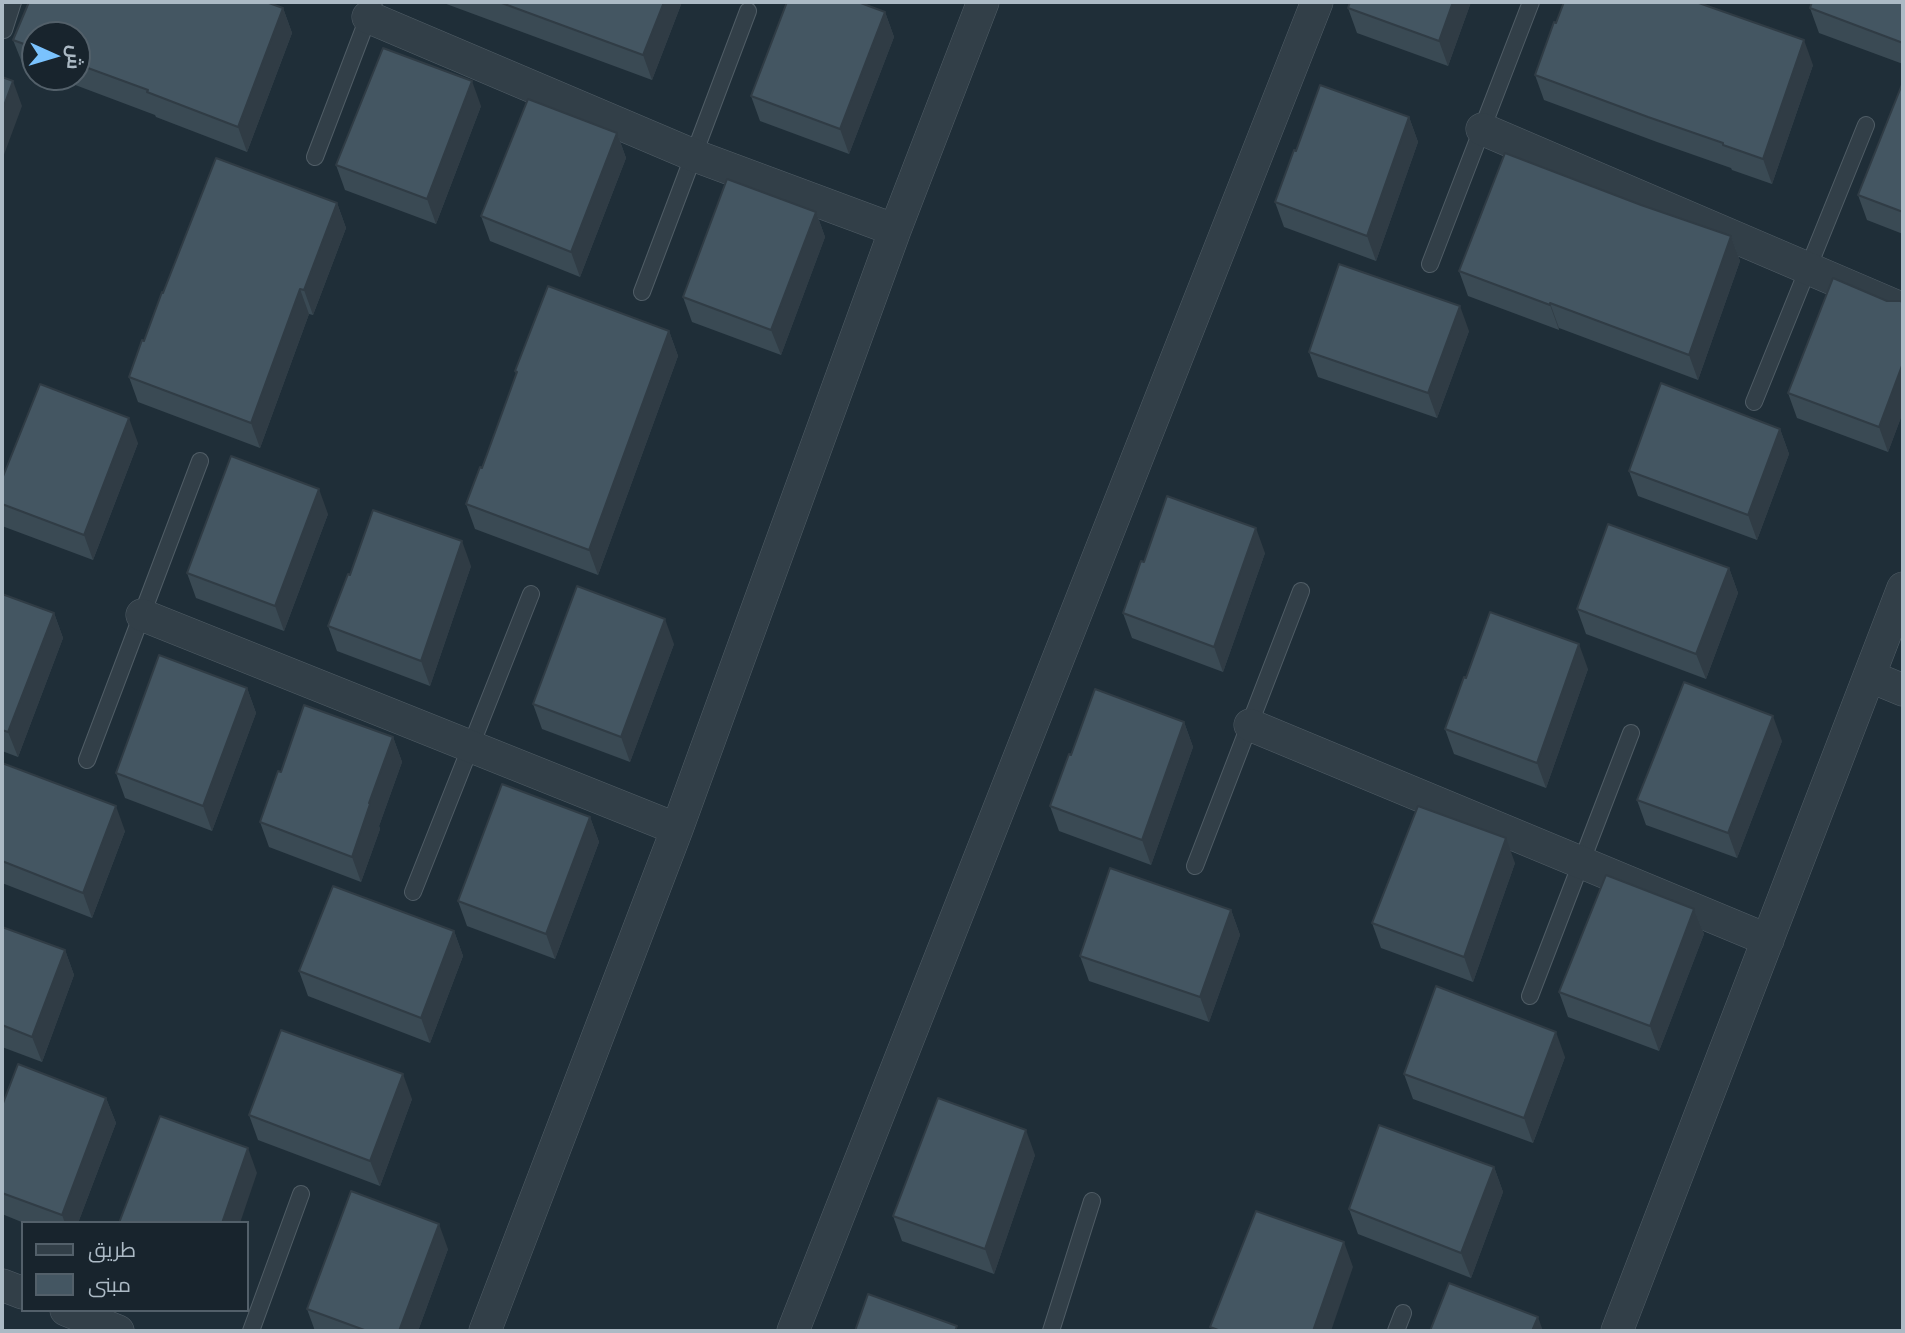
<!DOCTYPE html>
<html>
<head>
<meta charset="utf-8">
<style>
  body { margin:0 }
  #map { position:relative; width:1905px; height:1333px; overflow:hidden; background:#1f2e38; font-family:"Golos Text",Cairo,sans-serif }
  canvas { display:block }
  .frame { position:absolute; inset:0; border:4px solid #acbac5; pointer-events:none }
  .legend { position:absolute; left:21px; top:1221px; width:228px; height:91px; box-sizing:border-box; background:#18242d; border:2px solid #53606a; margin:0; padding:9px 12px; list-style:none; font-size:21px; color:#acbac5 }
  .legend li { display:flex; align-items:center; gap:14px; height:35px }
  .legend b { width:35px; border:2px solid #53606a }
  .north { position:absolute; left:21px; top:21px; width:70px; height:70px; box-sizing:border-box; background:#18242d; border:2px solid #53606a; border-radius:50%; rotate:94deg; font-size:19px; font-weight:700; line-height:28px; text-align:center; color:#acbac5 }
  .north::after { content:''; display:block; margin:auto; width:24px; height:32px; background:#7ac2fd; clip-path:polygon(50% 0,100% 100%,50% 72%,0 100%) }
</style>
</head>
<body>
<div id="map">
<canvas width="1905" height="1333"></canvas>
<div class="frame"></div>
<ul class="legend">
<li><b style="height:9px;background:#323f48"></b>طريق</li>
<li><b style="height:19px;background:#445662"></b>مبنى</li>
</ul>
<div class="north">ش</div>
</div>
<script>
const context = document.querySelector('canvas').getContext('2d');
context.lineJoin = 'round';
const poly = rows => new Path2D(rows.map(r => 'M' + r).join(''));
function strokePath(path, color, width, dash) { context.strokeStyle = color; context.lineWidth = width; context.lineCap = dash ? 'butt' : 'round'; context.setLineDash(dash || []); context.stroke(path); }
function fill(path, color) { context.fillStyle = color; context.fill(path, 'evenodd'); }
const service = poly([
  [4,30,13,2],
  [315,157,374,2],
  [1430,264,1531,2],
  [642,292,748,11],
  [1754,402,1866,125],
  [87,760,200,461],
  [1195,866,1301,591],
  [413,892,531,594],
  [1530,996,1631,733],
  [251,1331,301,1194],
  [1051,1331,1092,1201],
  [1396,1331,1403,1313]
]);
const minor = poly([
  [368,17,693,155,895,230],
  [1482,129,1903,309],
  [142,615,677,829],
  [1869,676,1903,690],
  [1250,725,1768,940],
  [2,1285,23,1293],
  [66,1310,118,1331],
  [485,1331,677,829,895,230,983,2],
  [793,1331,1317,2],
  [1617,1331,1903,588]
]);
strokePath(service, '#505d66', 18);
strokePath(minor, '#505d66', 33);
strokePath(service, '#323f48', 16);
strokePath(minor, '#323f48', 32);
fill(poly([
  [29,2,266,2,283,8,292,33,247,152,156,117,155,115,54,77,77,77,77,35,35,35,35,70,23,65,13,40],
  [441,2,682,2,652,80],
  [1471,2,1448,66,1357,33,1348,8],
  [1903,2,1903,64,1819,33,1810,8],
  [885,12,894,37,849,154,760,121,751,96],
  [1813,65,1772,184,1732,170,1731,168,1657,142,1544,100,1535,75],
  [1903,82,1903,234,1867,220,1858,195],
  [481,106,436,224,345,190,336,165],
  [1409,117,1418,142,1376,261,1284,227,1275,202,1296,151],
  [617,133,626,158,580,277,490,241,481,216],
  [337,203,346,228,313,315,309,314,260,448,138,402,129,377,163,293],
  [1641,205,1731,236,1740,261,1698,380,1559,328,1559,330,1468,296,1459,271],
  [816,212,825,237,781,355,692,322,683,297],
  [1887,301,1903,302,1903,412,1888,452,1797,418,1788,393],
  [669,331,678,356,598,575,475,529,466,504,482,468,516,374,515,371],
  [1469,331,1437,418,1318,377,1309,352],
  [1780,429,1789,454,1757,540,1638,496,1629,471],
  [138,443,93,560,2,526,2,479],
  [328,514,284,631,196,598,187,573],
  [1265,553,1223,672,1132,638,1123,613,1144,562],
  [471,566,430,686,337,651,328,626,350,575],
  [1729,568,1738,593,1706,679,1586,634,1577,609],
  [2,594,54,613,63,638,18,757,2,751],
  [674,644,630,762,542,729,533,704],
  [1588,669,1546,788,1454,754,1445,729,1466,678],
  [247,688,256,713,212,831,125,798,116,773],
  [1184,722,1193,747,1151,865,1059,831,1050,806,1071,755],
  [393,737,402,762,379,826,380,829,361,882,269,847,260,822],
  [1782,741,1737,858,1646,825,1637,800],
  [2,763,125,831,92,918,2,883],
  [590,817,599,842,555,959,467,926,458,901],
  [1515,863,1473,982,1381,948,1372,923],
  [1694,909,1704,934,1659,1051,1568,1017,1559,992],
  [1231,910,1240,935,1209,1022,1089,981,1080,956],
  [2,927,65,950,74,975,42,1062,2,1047],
  [454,931,463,956,430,1043,308,996,299,971],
  [1565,1057,1533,1143,1413,1099,1404,1074],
  [106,1098,116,1123,78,1223,24,1223,2,1214,2,1106],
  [412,1099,380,1186,258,1140,249,1115],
  [1035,1155,994,1274,902,1241,893,1216],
  [1494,1167,1503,1192,1471,1278,1358,1234,1349,1209],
  [448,1249,418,1331,315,1331,307,1309]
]), '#3a4a54');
fill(poly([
  [664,2,682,2,652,80,643,55],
  [1453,2,1471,2,1448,66,1439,41],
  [283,8,292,33,247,152,238,127],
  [885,12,894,37,849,154,840,129],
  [1804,40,1813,65,1772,184,1763,159],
  [13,81,22,106,2,160,2,111],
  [472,81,481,106,436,224,427,199],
  [1409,117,1418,142,1376,261,1367,236],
  [617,133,626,158,580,277,571,252],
  [337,203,346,228,313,315,304,290],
  [816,212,825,237,781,355,771,330],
  [1731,236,1740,261,1698,380,1689,355],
  [300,289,309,314,260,448,251,423],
  [1550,303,1559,328,1559,330,1550,305],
  [1460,306,1469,331,1437,418,1428,393],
  [669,331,678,356,598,575,589,550],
  [1903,363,1903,412,1888,452,1879,427],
  [129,418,138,443,93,560,84,535],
  [1780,429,1789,454,1757,540,1748,515],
  [319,489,328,514,284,631,275,606],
  [1256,528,1265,553,1223,672,1214,647],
  [462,541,471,566,430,686,421,661],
  [1729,568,1738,593,1706,679,1696,654],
  [54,613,63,638,18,757,8,732],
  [665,619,674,644,630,762,621,737],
  [1579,644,1588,669,1546,788,1537,763],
  [247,688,256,713,212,831,203,806],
  [1773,716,1782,741,1737,858,1728,833],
  [1184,722,1193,747,1151,865,1142,840],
  [393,737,402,762,379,826,380,829,361,882,352,857,369,803],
  [116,806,125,831,92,918,83,893],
  [590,817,599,842,555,959,546,934],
  [1506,838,1515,863,1473,982,1464,957],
  [1694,909,1704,934,1659,1051,1650,1026],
  [1231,910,1240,935,1209,1022,1200,997],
  [454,931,463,956,430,1043,421,1018],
  [65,950,74,975,42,1062,32,1037],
  [1556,1032,1565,1057,1533,1143,1524,1118],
  [403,1074,412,1099,380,1186,370,1161],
  [106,1098,116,1123,78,1223,65,1223,62,1215],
  [1026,1130,1035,1155,994,1274,985,1249],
  [248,1148,257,1173,240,1223,222,1223],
  [1494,1167,1503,1192,1471,1278,1461,1253],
  [439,1224,448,1249,418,1331,399,1331],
  [1344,1242,1353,1267,1331,1331,1313,1331],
  [1538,1317,1543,1331,1532,1331]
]), '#303c45');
const building = poly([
  [29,2,266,2,283,8,238,127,147,92,148,90,77,64,77,35,35,35,35,48,13,40,29,2],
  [499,2,664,2,643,55,499,2],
  [787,2,858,2,885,12,840,129,751,96,787,2],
  [1350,2,1453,2,1439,41,1348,8,1350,2],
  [1564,2,1696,2,1804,40,1763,159,1723,145,1723,143,1648,117,1535,75,1554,22,1556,23,1564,2],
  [1812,2,1903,2,1903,43,1810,8,1812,2],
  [383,48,472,81,427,199,336,165,383,48],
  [2,77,13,81,2,111,2,77],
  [1903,82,1903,212,1858,195,1903,82],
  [1320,85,1409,117,1367,236,1275,202,1294,150,1296,151,1320,85],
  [528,99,617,133,571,252,481,216,528,99],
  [1505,153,1641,205,1731,236,1689,355,1550,303,1550,305,1459,271,1505,153],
  [216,158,337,203,304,290,300,289,251,423,129,377,142,340,144,341,162,292,163,293,216,158],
  [727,179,816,212,771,330,683,297,727,179],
  [1339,264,1460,306,1428,393,1309,352,1339,264],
  [1833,278,1887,301,1900,301,1903,302,1903,363,1879,427,1788,393,1833,278],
  [548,286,669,331,589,550,466,504,480,467,482,468,517,372,515,371,548,286],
  [1661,383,1780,429,1748,515,1629,471,1661,383],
  [40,384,129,418,84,535,2,504,2,479,40,384],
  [231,456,319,489,275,606,187,573,231,456],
  [1167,496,1256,528,1214,647,1123,613,1141,561,1144,562,1167,496],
  [373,510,462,541,421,661,328,626,348,574,350,575,373,510],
  [1608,524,1729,568,1696,654,1577,609,1608,524],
  [577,586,665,619,621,737,533,704,577,586],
  [2,594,54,613,8,732,2,730,2,594],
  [1490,612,1579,644,1537,763,1445,729,1464,677,1466,678,1490,612],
  [159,655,247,688,203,806,116,773,159,655],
  [1684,682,1773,716,1728,833,1637,800,1684,682],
  [1095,689,1184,722,1142,840,1050,806,1069,754,1071,755,1095,689],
  [304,705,393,737,369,803,370,804,352,857,260,822,278,771,281,772,304,705],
  [2,763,116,806,83,893,2,861,2,763],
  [502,784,590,817,546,934,458,901,502,784],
  [1418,806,1506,838,1464,957,1372,923,1418,806],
  [1110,868,1231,910,1200,997,1080,956,1110,868],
  [1606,875,1694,909,1650,1026,1559,992,1606,875],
  [333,886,454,931,421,1018,299,971,333,886],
  [2,927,65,950,32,1037,2,1025,2,927],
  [1436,986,1556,1032,1524,1118,1404,1074,1436,986],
  [281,1030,403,1074,370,1161,249,1115,281,1030],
  [18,1064,106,1098,62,1215,2,1193,2,1106,18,1064],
  [938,1098,1026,1130,985,1249,893,1216,938,1098],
  [160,1116,248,1148,222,1223,119,1223,160,1116],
  [1379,1125,1494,1167,1461,1253,1349,1209,1379,1125],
  [351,1191,439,1224,399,1331,367,1331,307,1309,351,1191],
  [1256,1211,1344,1242,1313,1331,1221,1331,1210,1327,1256,1211],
  [1449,1283,1538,1317,1532,1331,1430,1331,1449,1283],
  [868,1294,957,1326,955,1331,855,1331,868,1294]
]);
fill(building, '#445662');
strokePath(building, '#303c45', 2);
</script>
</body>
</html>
